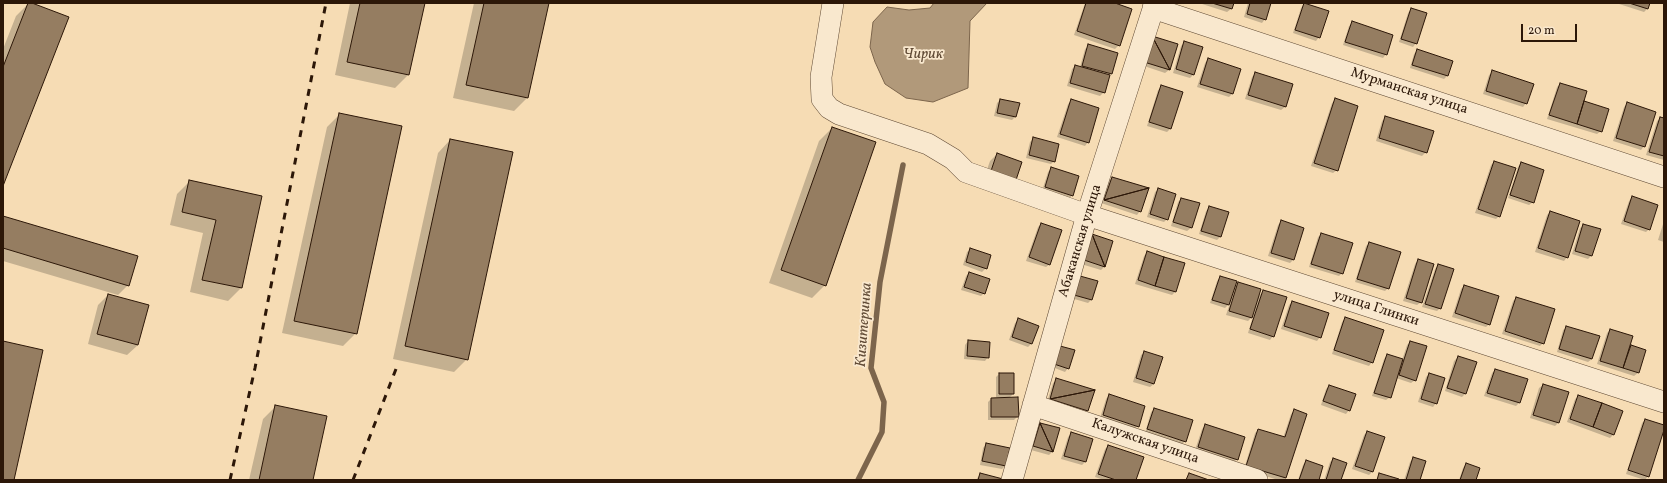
<!DOCTYPE html>
<html>
<head>
<meta charset="utf-8">
<style>
  body { margin:0 }
  #map { position:relative; width:1667px; height:483px; overflow:hidden; background:#f6dcb4; font-family:Vollkorn,serif }
  canvas { display:block }
  .frame { position:absolute; inset:0; border:4px solid #2c1708; pointer-events:none }
  .scale { position:absolute; left:1521px; top:24px; width:56px; height:18px; box-sizing:border-box; border:2px solid #2c1708; border-top:0; padding-left:5px; font-size:12px; line-height:14px; white-space:nowrap; color:#2c1708; -webkit-text-stroke:3px #f9e8ce; paint-order:stroke }
</style>
</head>
<body>
<div id="map">
<canvas width="1667" height="483"></canvas>
<div class="frame"></div>
<div class="scale">20 m</div>
</div>
<script>
const context = document.querySelector('canvas').getContext('2d');
context.lineJoin = 'round';
function fill(path, color) { context.fillStyle = color; context.fill(path, 'evenodd'); }
const poly = rows => new Path2D(rows.map(r => 'M' + r).join(''));
function strokePath(path, color, width, dash) { context.strokeStyle = color; context.lineWidth = width; context.lineCap = dash ? 'butt' : 'round'; context.setLineDash(dash || []); context.stroke(path); }
function label(font, color, halo, rows, align = 'center') {
  context.font = font + ' Vollkorn,serif'; context.lineWidth = 3.5; context.setLineDash([]); context.textBaseline = 'middle'; context.strokeStyle = halo; context.fillStyle = color; for (const [text, x, y, turn = 0] of rows) {
    context.save(); context.translate(x, y); context.rotate((+turn || 0) * Math.PI / 180); context.textAlign = isNaN(turn) ? turn : align; if (halo) context.strokeText(text, 0, 0); context.fillText(text, 0, 0); context.restore();
  }
}
const water = poly([
  [934,3,987,3,970,21,968,88,933,102,906,98,885,84,875,62,870,47,873,22,887,7,909,10,930,8,934,3]
]);
fill(water, '#b1997a');
strokePath(water, '#7c654c', 1);
fill(poly([
  [29,3,3,183,3,49,16,16],
  [350,3,424,3,408,75,395,88,335,75],
  [474,3,548,3,527,98,514,111,453,98],
  [1085,3,1112,3,1119,45,1115,49,1074,35],
  [1199,3,1233,3,1231,9,1227,12],
  [1248,3,1270,3,1265,19,1262,23,1244,17],
  [1616,3,1649,3,1647,9,1644,12],
  [1304,4,1319,37,1316,41,1293,33,1301,8],
  [1411,9,1416,43,1413,47,1399,42,1408,13],
  [1352,23,1386,54,1383,58,1343,45,1349,26],
  [1149,40,1169,70,1165,73,1141,65],
  [1185,42,1193,75,1190,78,1173,73,1181,46],
  [1089,46,1111,74,1109,76,1104,92,1100,96,1067,86,1072,69,1075,66,1080,67,1085,49],
  [1418,50,1447,76,1444,79,1410,68,1414,54],
  [1208,59,1232,94,1229,97,1197,87,1205,63],
  [1493,72,1526,103,1523,107,1483,94,1489,75],
  [1256,73,1292,85,1285,107,1281,110,1245,99,1252,77],
  [1560,84,1583,102,1607,110,1601,131,1597,134,1547,119,1557,87],
  [1162,87,1181,93,1170,129,1167,132,1147,126,1158,90],
  [1000,100,1018,104,1015,117,1012,120,994,116,997,103],
  [1335,100,1337,170,1333,173,1311,166,1332,103],
  [1071,101,1088,142,1085,146,1057,137,1068,104],
  [1627,104,1644,146,1641,150,1613,141,1624,107],
  [340,114,356,333,343,346,282,333,327,127],
  [1386,117,1426,152,1422,156,1376,141,1382,121],
  [1661,118,1664,119,1664,160,1646,155,1657,121],
  [832,128,825,285,812,298,769,283,819,141],
  [1034,138,1054,161,1051,164,1026,158,1030,142],
  [450,140,467,359,454,372,393,359,438,153],
  [997,154,1021,163,982,184,990,161],
  [1494,162,1499,216,1496,219,1475,213,1491,165],
  [1521,163,1533,202,1529,205,1508,198,1518,167],
  [1052,168,1072,195,1069,199,1042,191,1048,172],
  [1112,178,1140,211,1137,215,1101,203,1108,181],
  [190,181,261,196,241,288,228,301,190,292,203,233,170,225,177,194],
  [1159,189,1167,219,1164,222,1147,217,1155,192],
  [1632,197,1649,229,1646,232,1621,224,1629,201],
  [1181,199,1198,204,1191,228,1187,231,1171,226,1178,202],
  [1210,207,1220,237,1217,240,1199,234,1206,211],
  [1550,212,1567,257,1564,261,1535,252,1547,215],
  [3,217,128,285,118,295,3,261],
  [1282,221,1303,228,1293,260,1290,263,1268,256,1278,225],
  [1664,221,1664,242,1658,240],
  [1041,224,1050,264,1046,267,1026,261,1038,227],
  [1584,225,1599,230,1591,256,1588,259,1572,254,1580,228],
  [1322,234,1342,273,1339,276,1309,267,1318,237],
  [1089,239,1104,267,1101,270,1081,264],
  [1370,243,1388,288,1385,291,1355,282,1366,246],
  [971,249,986,268,982,272,963,265,967,252],
  [1148,252,1184,264,1175,292,1172,295,1135,284,1144,256],
  [1418,260,1421,302,1417,305,1403,301,1415,264],
  [1438,265,1440,308,1437,311,1422,307,1435,269],
  [969,273,984,293,981,296,961,290,966,276],
  [1220,277,1233,288,1238,283,1258,297,1263,291,1273,336,1270,340,1248,333,1253,316,1248,321,1226,315,1230,303,1225,308,1210,303,1217,281],
  [1097,282,1091,300,1088,303,1071,298],
  [1464,286,1489,324,1486,327,1452,317,1461,289],
  [108,295,148,305,138,345,127,355,88,344,98,305],
  [1516,298,1543,343,1540,346,1502,334,1513,301],
  [1292,302,1320,337,1317,341,1281,329,1289,305],
  [1345,318,1372,362,1369,366,1332,354,1342,322],
  [1019,320,1031,344,1028,347,1009,340,1015,323],
  [1567,327,1592,359,1588,362,1557,352,1563,330],
  [1610,330,1629,346,1645,350,1638,373,1634,376,1597,364,1607,333],
  [968,341,988,357,985,361,964,359,965,345],
  [1410,342,1415,380,1411,383,1396,378,1390,397,1386,400,1372,396,1384,359,1387,355,1402,360,1407,345],
  [1074,351,1068,368,1065,372,1052,367],
  [1145,352,1154,384,1150,387,1133,382,1141,355],
  [1458,357,1466,393,1462,397,1445,391,1454,361],
  [1495,370,1519,403,1516,406,1484,396,1492,373],
  [999,374,1013,374,1013,394,1008,399,1018,416,1014,420,988,420,988,402,991,399,1000,399,1000,397,996,397,996,377],
  [1429,374,1436,403,1433,407,1418,402,1426,377],
  [1057,380,1087,410,1084,414,1047,402,1053,383],
  [1543,385,1568,393,1558,423,1555,426,1530,418,1539,388],
  [1329,386,1349,410,1346,414,1321,405,1326,389],
  [1109,395,1138,426,1134,429,1100,418,1106,399],
  [1579,396,1614,434,1610,438,1567,422,1575,399],
  [276,406,312,480,249,480,263,419],
  [1155,409,1185,441,1182,444,1145,433,1151,412],
  [1294,411,1306,414,1286,478,1283,480,1278,480,1244,469,1255,433,1258,430,1283,438,1291,414],
  [1645,420,1664,426,1648,476,1645,480,1626,474,1642,423],
  [1041,424,1059,429,1052,452,1049,455,1031,450,1037,427],
  [1205,426,1237,459,1233,463,1195,450,1202,429],
  [1367,432,1384,437,1372,472,1369,475,1352,469,1364,435],
  [1071,434,1085,462,1082,465,1061,459,1068,437],
  [986,444,1005,466,1002,469,980,465,983,448],
  [1108,446,1135,480,1104,480,1095,477,1105,449],
  [1413,458,1419,480,1404,480,1410,462],
  [1333,459,1340,480,1324,480,1330,462],
  [1306,461,1318,480,1298,480,1303,465],
  [1466,464,1475,480,1459,480,1463,468],
  [980,474,1002,480,976,480]
]), '#0003');
strokePath(poly([
  [858,480,882,432,884,402,871,368,880,282,903,165]
]), '#7c654c', 5.5);
const building = poly([
  [28,3,32,3,69,17,3,186,3,67,28,3],
  [360,3,425,3,409,75,347,62,360,3],
  [484,3,549,3,528,98,466,85,484,3],
  [1086,3,1115,3,1132,9,1120,46,1077,31,1086,3],
  [1212,3,1234,3,1232,9,1212,3],
  [1250,3,1271,3,1266,20,1247,14,1250,3],
  [1304,3,1329,11,1320,38,1295,30,1304,3],
  [1629,3,1650,3,1648,9,1629,3],
  [1411,8,1427,13,1417,44,1401,39,1411,8],
  [1352,21,1393,35,1387,55,1345,42,1352,21],
  [1152,36,1170,70,1144,62,1152,36],
  [1152,36,1178,44,1170,70,1152,36],
  [1184,41,1203,47,1194,75,1176,69,1184,41],
  [1088,44,1118,53,1112,74,1082,66,1088,44],
  [1417,49,1453,61,1448,76,1412,65,1417,49],
  [1208,58,1241,69,1233,94,1200,84,1208,58],
  [1075,65,1110,75,1105,93,1070,83,1075,65],
  [1492,70,1534,84,1527,104,1486,91,1492,70],
  [1255,72,1293,84,1286,107,1248,95,1255,72],
  [1560,83,1587,91,1577,124,1549,115,1560,83],
  [1161,85,1183,92,1171,129,1149,122,1161,85],
  [1335,98,1358,106,1338,171,1314,163,1335,98],
  [1000,99,1020,103,1016,117,997,113,1000,99],
  [1071,99,1099,108,1089,143,1060,134,1071,99],
  [1584,101,1609,109,1602,132,1577,124,1584,101],
  [1627,102,1656,112,1645,147,1616,138,1627,102],
  [339,113,402,126,357,334,294,321,339,113],
  [1385,116,1434,131,1427,153,1379,138,1385,116],
  [1660,117,1664,118,1664,156,1649,152,1660,117],
  [832,127,876,142,826,286,781,270,832,127],
  [1033,137,1059,144,1055,162,1029,155,1033,137],
  [450,139,513,152,468,360,405,346,450,139],
  [997,153,1022,162,1014,186,989,177,997,153],
  [1494,161,1516,168,1500,217,1478,209,1494,161],
  [1521,162,1544,170,1534,203,1510,195,1521,162],
  [1051,167,1079,176,1073,196,1045,187,1051,167],
  [1112,177,1149,188,1104,200,1112,177],
  [189,180,262,196,242,288,202,280,216,220,182,212,189,180],
  [1149,188,1141,212,1104,200,1149,188],
  [1158,188,1176,194,1168,220,1150,214,1158,188],
  [1632,196,1658,205,1650,230,1624,221,1632,196],
  [1181,198,1200,203,1192,228,1173,222,1181,198],
  [1209,206,1229,212,1221,237,1201,231,1209,206],
  [1550,211,1580,221,1568,258,1538,248,1550,211],
  [3,216,138,256,129,286,3,248,3,216],
  [1281,220,1304,228,1294,260,1271,253,1281,220],
  [1041,223,1062,230,1050,265,1029,257,1041,223],
  [1583,224,1601,229,1592,256,1575,251,1583,224],
  [1321,233,1353,243,1343,274,1311,264,1321,233],
  [1092,234,1113,241,1105,267,1092,234],
  [1092,234,1105,267,1084,260,1092,234],
  [1369,242,1401,252,1389,289,1357,279,1369,242],
  [970,248,991,255,987,269,966,262,970,248],
  [1147,251,1164,257,1155,286,1138,280,1147,251],
  [1164,257,1185,263,1176,292,1155,286,1164,257],
  [1418,259,1434,264,1422,303,1406,298,1418,259],
  [1438,264,1454,269,1441,309,1425,304,1438,264],
  [969,272,990,279,985,294,964,287,969,272],
  [1080,276,1098,281,1092,300,1074,295,1080,276],
  [1220,276,1237,281,1229,305,1212,300,1220,276],
  [1238,282,1261,289,1252,318,1229,311,1238,282],
  [1464,285,1499,296,1490,325,1455,313,1464,285],
  [1263,290,1287,297,1274,337,1250,329,1263,290],
  [108,294,149,305,138,345,97,334,108,294],
  [1516,297,1555,309,1544,344,1505,331,1516,297],
  [1292,301,1329,313,1321,338,1284,326,1292,301],
  [1345,317,1384,330,1373,363,1334,350,1345,317],
  [1018,318,1039,326,1032,344,1012,337,1018,318],
  [1566,326,1600,336,1592,359,1559,349,1566,326],
  [1610,329,1633,336,1623,368,1600,361,1610,329],
  [968,340,990,342,989,358,967,356,968,340],
  [3,341,43,350,14,480,3,480,3,341],
  [1410,341,1427,346,1416,381,1399,375,1410,341],
  [1631,345,1646,350,1639,373,1623,368,1631,345],
  [1060,346,1075,350,1069,369,1054,364,1060,346],
  [1144,351,1163,357,1154,384,1136,378,1144,351],
  [1387,354,1403,359,1391,398,1374,393,1387,354],
  [1458,356,1477,362,1466,394,1447,388,1458,356],
  [1495,369,1528,379,1520,403,1487,393,1495,369],
  [999,373,1014,373,1014,394,999,394,999,373],
  [1429,373,1445,378,1437,404,1421,399,1429,373],
  [1056,378,1095,390,1050,399,1056,378],
  [1543,384,1569,392,1559,423,1533,415,1543,384],
  [1329,385,1356,394,1350,411,1323,401,1329,385],
  [1095,390,1088,411,1050,399,1095,390],
  [1109,394,1145,406,1139,427,1103,415,1109,394],
  [1578,395,1602,403,1593,427,1570,419,1578,395],
  [1018,397,1019,417,991,417,991,398,1018,397],
  [1602,403,1623,411,1614,435,1593,427,1602,403],
  [275,405,327,416,313,480,259,480,275,405],
  [1154,408,1193,420,1186,442,1147,429,1154,408],
  [1294,409,1307,414,1286,478,1246,466,1258,429,1285,437,1294,409],
  [1645,419,1664,425,1664,430,1649,477,1628,470,1645,419],
  [1040,423,1060,428,1053,452,1040,423],
  [1040,423,1053,452,1033,446,1040,423],
  [1205,424,1245,437,1238,460,1198,447,1205,424],
  [1367,431,1385,437,1373,472,1355,466,1367,431],
  [1071,432,1093,439,1086,462,1064,456,1071,432],
  [986,443,1010,448,1006,466,982,461,986,443],
  [1108,445,1144,457,1136,480,1116,480,1098,474,1108,445],
  [1413,457,1426,461,1420,480,1406,480,1413,457],
  [1333,458,1347,463,1341,480,1326,480,1333,458],
  [1306,460,1323,466,1319,480,1299,480,1306,460],
  [1466,463,1480,468,1476,480,1460,480,1466,463],
  [980,473,1003,479,1003,480,978,480,980,473],
  [1189,473,1209,480,1186,480,1189,473],
  [1379,473,1399,479,1398,480,1377,480,1379,473]
]);
fill(building, '#957d61');
strokePath(building, '#2c1708', 1);
const minor = poly([
  [833,3,821,77,822,99,829,108,839,114,928,144,953,159,966,172,1087,215,1664,402],
  [1153,8,1664,177],
  [1033,405,1257,480],
  [1012,480,1087,215,1155,3]
]);
strokePath(minor, '#5e4833', 22);
strokePath(minor, '#f9e8ce', 21);
strokePath(poly([
  [230,480,255,368,326,3],
  [353,480,396,369]
]), '#2c1708', 3, [7, 7]);
label('14px', '#2c1708', '#f9e8ce', [
  ["Мурманская улица",1409,92,18],
  ["Абаканская улица",1081,241,-73],
  ["улица Глинки",1376,309,18],
  ["Калужская улица",1145,442,19]
]);
label('italic 15px', '#614b36', '#f9e8ce', [
  ["Чирик",923,55],
  ["Кизитеринка",865,325,-86]
]);
</script>
</body>
</html>
